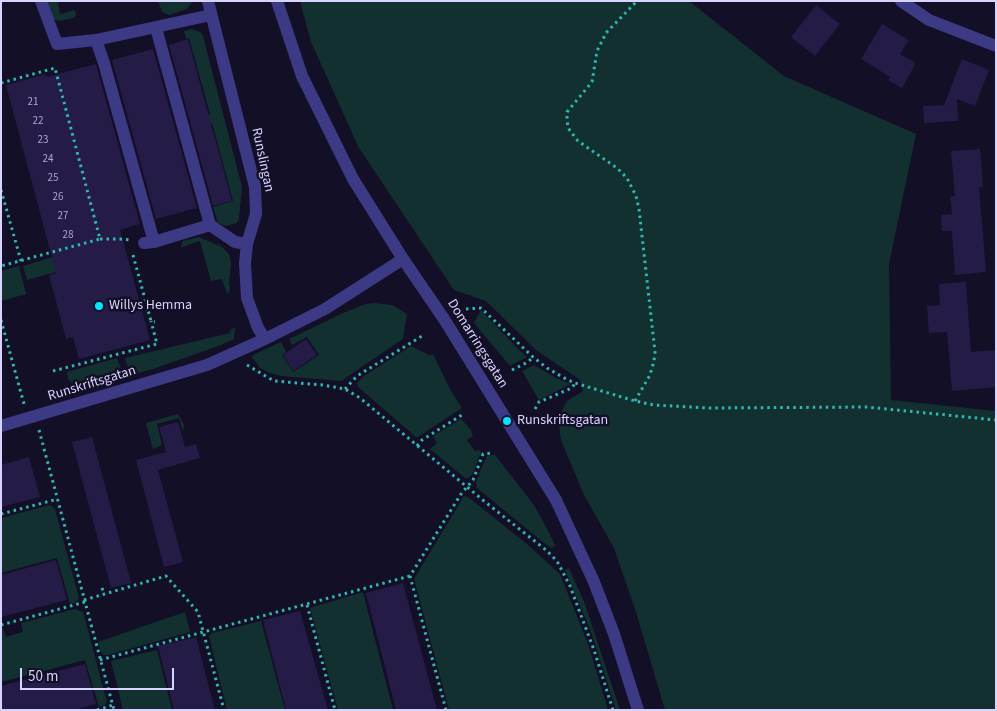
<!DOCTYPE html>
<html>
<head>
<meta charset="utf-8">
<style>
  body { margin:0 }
  #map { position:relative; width:997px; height:711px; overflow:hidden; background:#130f26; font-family:"Source Sans 3",sans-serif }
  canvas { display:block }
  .frame { position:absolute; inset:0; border:2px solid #d9d4ff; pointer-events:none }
  .scale { position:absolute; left:20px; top:668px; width:154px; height:22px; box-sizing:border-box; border:2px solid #d9d4ff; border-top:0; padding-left:6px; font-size:15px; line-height:18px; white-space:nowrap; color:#d9d4ff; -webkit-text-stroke:4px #130f26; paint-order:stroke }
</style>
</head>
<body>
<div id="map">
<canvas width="997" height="711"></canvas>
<div class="frame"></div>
<div class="scale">50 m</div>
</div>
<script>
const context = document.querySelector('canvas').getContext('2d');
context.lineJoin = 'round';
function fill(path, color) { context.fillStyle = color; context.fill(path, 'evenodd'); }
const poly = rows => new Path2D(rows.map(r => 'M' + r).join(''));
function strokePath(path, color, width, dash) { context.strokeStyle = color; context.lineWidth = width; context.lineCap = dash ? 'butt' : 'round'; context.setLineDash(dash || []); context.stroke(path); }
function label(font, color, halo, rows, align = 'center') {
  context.font = font + ' "Source Sans 3",sans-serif'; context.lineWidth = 5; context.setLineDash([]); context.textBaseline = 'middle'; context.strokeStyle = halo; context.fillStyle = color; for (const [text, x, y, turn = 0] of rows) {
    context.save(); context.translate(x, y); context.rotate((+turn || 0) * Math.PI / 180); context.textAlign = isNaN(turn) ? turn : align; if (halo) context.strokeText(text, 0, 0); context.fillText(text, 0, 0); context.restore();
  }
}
fill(poly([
  [47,1,58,1,60,14,75,10,76,15,74,18,59,21,55,20,52,17],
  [158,1,193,1,187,9,169,15,162,12],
  [300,1,689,1,784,76,916,134,889,264,891,400,996,411,996,710,665,710,636,612,614,548,584,495,561,440,558,419,567,401,583,391,580,380,536,350,486,301,454,290,359,148,311,42],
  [191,29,200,32,203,36,242,187,239,219,237,223,226,226,218,223,213,207,233,201,212,123,192,128,190,121,210,114,189,38,186,38,184,31],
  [199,237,222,247,229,254,231,263,229,283,230,291,227,294,222,279,211,281,200,241,182,247,181,246,183,241],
  [94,245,117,255,27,280,23,266],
  [19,266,26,294,1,301,1,271],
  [374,303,392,305,407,314,403,339,341,381,282,376,270,373,260,368,252,357,253,355,281,342,286,352,282,355,293,372,319,355,307,337,292,345,289,339,343,313,366,304],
  [481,310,519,350,527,357,510,366,474,323],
  [235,328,234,339,221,345,153,369,134,374,129,371,125,358,230,333,231,329],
  [411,346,429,355,433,354,451,391,462,408,418,437,416,437,358,387,357,383,364,376],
  [117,358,122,372,118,378,76,388,68,379,67,372],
  [534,365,556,378,571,384,539,400,522,371],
  [178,414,184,425,183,432,179,418,157,424,162,445,153,449,146,423],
  [461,419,471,430,473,436,467,440,475,451,479,450,481,452,472,475,468,478,465,478,430,449,437,443,433,436],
  [491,455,495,455,534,505,545,525,555,545,554,547,551,548,544,543,477,488,476,483,481,469,487,456],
  [464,496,468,497,527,544,560,574,588,644,608,710,449,710,414,579],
  [50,505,55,509,79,598,75,603,70,604,57,558,1,573,1,518],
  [569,568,585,604,620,710,616,710,591,632,565,570],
  [363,592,393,710,338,710,310,608],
  [75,609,83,612,107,702,105,705,99,707,85,660,1,682,1,629,3,628,6,637,23,632,21,623],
  [185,612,190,632,108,655,103,655,101,652,98,642],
  [261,621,285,710,227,710,209,636,212,633],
  [157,650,172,710,123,710,111,661]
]), '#12302f');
fill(poly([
  [816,5,840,24,815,56,791,37],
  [882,24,909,40,900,54,916,63,902,88,888,80,890,77,861,59],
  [188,39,232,201,213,206,169,45],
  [153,49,197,208,156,219,112,60],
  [962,59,989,70,975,106,957,99,958,121,924,123,923,106,944,105],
  [96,64,140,224,120,230,150,340,79,359,73,337,66,339,49,275,56,273,6,85,46,74,47,77],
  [980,149,983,187,979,187,986,272,955,275,952,231,942,231,941,215,952,214,950,197,955,196,951,151],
  [966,282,971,352,996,350,996,387,952,391,947,332,929,333,927,306,940,305,939,284],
  [306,339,317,355,293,371,283,355],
  [178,422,185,447,196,444,200,458,158,470,183,562,164,567,136,460,166,452,159,427],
  [92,437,131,583,111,588,72,442],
  [29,457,40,497,1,507,1,465],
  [56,560,67,600,1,617,1,575],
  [403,583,437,710,396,710,366,593],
  [300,611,328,710,286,710,263,620],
  [196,637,215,710,174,710,158,646],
  [85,664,96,704,74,710,1,710,1,686]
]), '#241b47');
strokePath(poly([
  [1,83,55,68,100,239,1,266],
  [1,190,21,261],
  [100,239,120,239,130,240],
  [133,255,151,321,155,322],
  [466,309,481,308,533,357,547,368,566,379,575,383,635,401,654,405,709,408,867,407,996,420],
  [1,320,24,404],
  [247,365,274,381,323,385,345,389,360,398,484,501,546,550,557,561,570,586,594,650,613,710],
  [512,370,528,362,533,357],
  [53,371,157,344,151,321],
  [345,389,357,376,422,336],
  [635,401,650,375,654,361,655,352,639,209,636,196,627,178,617,168,578,141,568,128,567,119,567,112,592,82,597,51,606,33,637,1],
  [535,409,539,402,572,388,575,383],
  [39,430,114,710],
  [417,446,422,440,465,413],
  [1,514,58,499],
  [102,588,104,594],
  [84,600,166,576,198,612,224,710],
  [307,605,335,710],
  [1,625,85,602],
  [100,660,410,576],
  [97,710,113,705],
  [446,710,410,576,461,494,473,480,483,454,493,453]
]), '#2fb8b0', 3, [2.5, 4]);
strokePath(poly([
  [41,1,57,44,96,40,211,15],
  [208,1,255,187,256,214,247,244,245,263,247,298,258,328,265,339],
  [277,1,302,76,353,179,403,259,444,319,556,500,594,582,614,634,638,710],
  [901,1,929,20,996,46],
  [156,28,210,225],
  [96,40,104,63,154,242],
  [144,243,154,242,210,225,235,242,247,244],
  [1,426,207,365,265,339,325,309,403,259]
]), '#3d3a85', 12);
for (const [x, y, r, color] of [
  [99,306,5,"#00e5ff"],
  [507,421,5,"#00e5ff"]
]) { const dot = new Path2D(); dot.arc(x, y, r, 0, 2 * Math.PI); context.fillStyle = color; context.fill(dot); strokePath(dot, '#130f26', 2); }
label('11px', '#aca6d1', null, [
  ["21",33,103],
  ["22",38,122],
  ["23",43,141],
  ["24",48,160],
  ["25",53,179],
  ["26",58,198],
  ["27",63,217],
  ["28",68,236]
]);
label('14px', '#d9d4ff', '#130f26', [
  ["Runslingan",262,160,78],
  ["Domarringsgatan",477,344,58],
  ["Runskriftsgatan",92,384,-17]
]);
label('14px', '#d9d4ff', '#130f26', [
  ["Willys Hemma",109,306],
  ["Runskriftsgatan",517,421]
], 'left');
</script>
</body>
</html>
